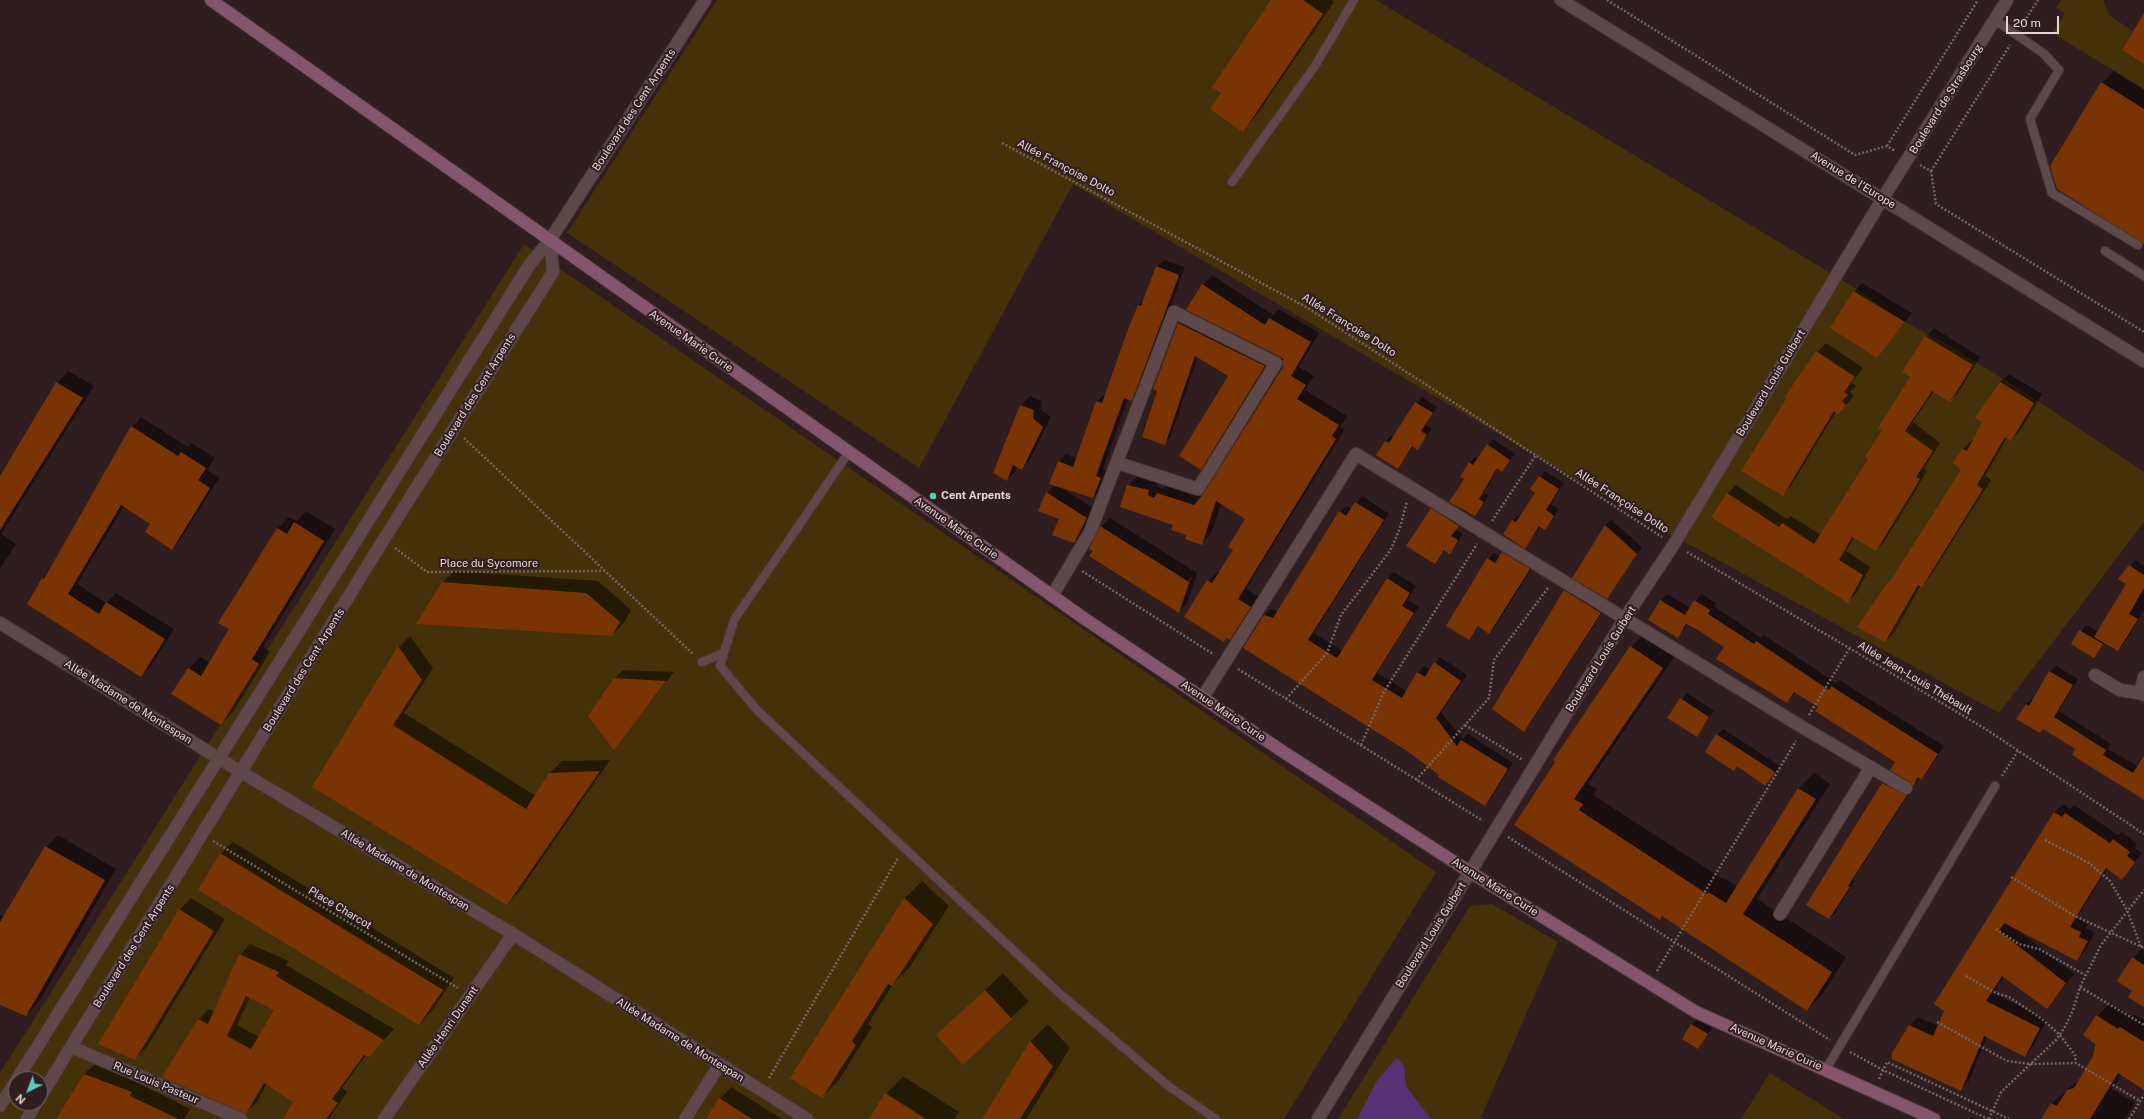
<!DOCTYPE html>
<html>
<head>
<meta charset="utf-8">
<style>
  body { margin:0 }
  #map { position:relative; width:2144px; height:1119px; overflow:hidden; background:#301d1f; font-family:"Public Sans",sans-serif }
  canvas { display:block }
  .north { position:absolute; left:8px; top:1071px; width:40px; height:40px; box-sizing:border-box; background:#301d1f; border:1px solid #786769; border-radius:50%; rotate:222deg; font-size:11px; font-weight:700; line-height:16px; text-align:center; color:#e4d6d7 }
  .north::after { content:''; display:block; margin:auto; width:14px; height:18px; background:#58cebf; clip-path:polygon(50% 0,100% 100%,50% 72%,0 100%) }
  .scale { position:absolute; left:2006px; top:16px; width:53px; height:18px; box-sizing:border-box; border:2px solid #e4d6d7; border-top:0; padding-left:5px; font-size:12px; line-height:14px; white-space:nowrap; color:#e4d6d7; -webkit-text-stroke:3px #301d1f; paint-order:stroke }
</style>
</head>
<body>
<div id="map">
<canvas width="2144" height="1119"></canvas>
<div class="north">N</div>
<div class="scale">20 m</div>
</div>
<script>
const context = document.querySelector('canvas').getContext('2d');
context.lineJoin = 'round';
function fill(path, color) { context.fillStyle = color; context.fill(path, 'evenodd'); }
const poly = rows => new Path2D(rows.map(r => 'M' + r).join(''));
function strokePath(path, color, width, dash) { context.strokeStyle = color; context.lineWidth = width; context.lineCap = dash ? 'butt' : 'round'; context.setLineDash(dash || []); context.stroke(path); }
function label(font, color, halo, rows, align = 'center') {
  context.font = font + ' "Public Sans",sans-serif'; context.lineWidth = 4; context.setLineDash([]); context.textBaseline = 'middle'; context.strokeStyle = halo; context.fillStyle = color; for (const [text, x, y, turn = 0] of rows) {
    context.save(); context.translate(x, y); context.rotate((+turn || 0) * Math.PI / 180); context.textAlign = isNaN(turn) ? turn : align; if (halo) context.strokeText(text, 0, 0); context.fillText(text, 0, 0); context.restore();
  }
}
fill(poly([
  [717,0,1376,0,1852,286,1905,322,1952,347,2032,397,2144,472,2144,522,1999,713,1668,533,1073,184,919,468,567,233],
  [2061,0,2103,0,2109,15,2133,31,2122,50,2144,64,2144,89,2052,33,2065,13,2056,8],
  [524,244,1436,872,1284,1119,0,1119,0,1073],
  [16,1079,40,1079,40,1103,16,1103],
  [1492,904,1558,942,1481,1117,1484,1119,1338,1119,1470,906],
  [1770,1073,1844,1119,1741,1119]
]), '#453109');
fill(poly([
  [1397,1058,1404,1066,1406,1086,1431,1119,1357,1119,1378,1079]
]), '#533375');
fill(poly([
  [1272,0,1331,0,1334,2,1254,119,1242,130,1223,93],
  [2114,71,2144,90,2144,243,2102,83],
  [1164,260,1185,267,1139,393,1132,400,1128,399,1103,469,1108,471,1100,490,1093,497,1060,487,1095,509,1083,533,1074,542,1047,493,1055,485,1059,462,1066,454,1077,459,1097,402,1104,395,1106,395,1138,305,1145,299,1156,267],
  [1212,275,1273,315,1279,309,1319,333,1299,367,1314,376,1305,390,1347,416,1340,427,1345,429,1246,589,1259,597,1239,630,1230,639,1227,637,1224,640,1208,581,1217,572,1220,573,1235,549,1246,519,1221,503,1211,534,1201,543,1128,486,1137,476,1158,481,1156,486,1163,489,1167,484,1203,496,1285,363,1280,356,1203,285],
  [1862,283,1912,313,1877,357,1854,292],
  [1185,318,1270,360,1207,463,1201,468,1230,376,1198,356,1170,438,1164,444,1158,390,1154,389,1179,323],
  [1934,328,1980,357,1958,393,1950,401,1934,391,1913,422,1940,443,1924,469,1927,470,1916,490,1884,542,1876,550,1854,538,1846,551,1870,567,1856,594,1847,602,1713,516,1728,493,1736,485,1787,519,1791,516,1821,535,1870,459,1911,377,1926,337],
  [1826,343,1863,368,1852,383,1856,386,1850,392,1854,396,1838,414,1836,412,1791,486,1783,494,1817,352],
  [68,371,94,386,1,534,16,544,0,569,0,478,57,383],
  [2009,374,2042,394,2020,431,2011,440,2007,438,1985,476,1991,480,1930,577,1921,585,1894,633,1885,641,1859,626,1895,576,1963,469,1955,463,1963,449,1972,440,1973,441,1983,422,1977,418,2000,382],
  [1030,396,1042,401,1041,410,1051,417,1030,460,1021,468,1017,466,1015,472,1007,480,994,472,1021,405],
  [1422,397,1437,407,1426,425,1432,429,1418,448,1414,446,1398,467,1377,455,1386,441,1391,436,1394,437],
  [141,417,188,447,191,443,215,458,207,470,219,478,181,539,172,548,152,524,124,506,77,584,106,603,116,593,174,629,151,666,141,676,28,604,42,578,50,571,132,427],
  [1493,439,1515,454,1502,470,1498,468,1484,493,1489,496,1475,515,1450,502,1465,479,1469,463,1475,457,1478,459],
  [1545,471,1564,483,1551,504,1559,510,1545,529,1541,526,1525,547,1505,534,1513,520,1518,515,1521,516,1537,492,1540,477],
  [1362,496,1389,514,1314,633,1343,651,1388,578,1394,572,1416,586,1407,600,1419,607,1377,673,1407,691,1418,672,1424,666,1430,670,1440,657,1467,675,1441,712,1463,739,1468,734,1513,763,1491,799,1485,805,1440,775,1264,615,1271,609,1278,612,1340,512,1346,506,1352,509],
  [1437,503,1464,520,1456,530,1463,534,1450,553,1445,550,1434,562,1431,509],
  [306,511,335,529,263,647,270,652,233,712,221,724,173,694,189,668,200,657,210,663,231,629,220,622,278,528,289,517,297,521],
  [1110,518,1197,573,1187,604,1178,612,1094,550,1101,527],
  [1190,577,1192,578,1183,602,1181,602],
  [1611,520,1642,547,1607,597,1574,577,1605,525],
  [1508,547,1535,563,1495,627,1489,633,1479,626,1468,639,1488,559,1494,553,1500,557],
  [2135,560,2144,566,2144,610,2124,644,2118,650,2105,642,2094,657,2072,644,2086,625,2099,632,2128,584,2130,566],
  [454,571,598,581,631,610,624,623,612,635,442,583],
  [1571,585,1606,607,1529,725,1524,730,1565,591],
  [1667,594,1690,608,1701,594,1716,603,1714,606,1761,638,1764,635,1836,683,1839,680,1944,746,1928,771,1913,784,1896,762,1819,707,1796,692,1787,702,1725,647,1698,629,1688,624,1678,637,1660,601],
  [1646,632,1677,653,1588,784,1597,789,1593,795,1723,879,1724,878,1738,887,1799,788,1814,773,1830,784,1757,899,1846,957,1822,995,1807,1010,1663,916,1659,919,1515,825,1631,647],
  [410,636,433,668,404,713,536,796,550,773,562,761,610,760,519,892,507,904,313,787,399,647],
  [2056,666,2078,679,2059,711,2111,744,2108,749,2144,770,2144,798,2077,749,2026,704,2032,699,2034,700,2050,672],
  [623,670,674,672,614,748,614,679],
  [1687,693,1714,711,1696,736,1668,718],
  [1723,729,1780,766,1765,785,1717,735],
  [1888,778,1912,789,1853,880,1855,881,1835,913,1829,918,1807,904,1883,783],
  [2063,804,2070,809,2074,805,2118,835,2122,832,2137,844,2135,848,2142,853,2122,878,2108,868,2077,918,2088,924,2086,928,2095,933,2085,951,2077,959,2014,927,2074,974,2047,1008,2004,976,1994,993,2047,1020,2033,1047,2025,1055,1987,1037,1969,1081,1961,1089,1893,1053,1910,1025,1918,1017,1938,1026,1945,1010,1935,1004,2055,812],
  [58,835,116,869,38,1003,26,1015,0,1004,0,915,5,917,46,847],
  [233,842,454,978,431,1012,419,1024,200,890,221,853],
  [922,881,949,906,909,968,893,984,868,1024,872,1027,839,1080,822,1097,792,1078,905,898],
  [191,898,225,919,147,1047,135,1058,179,910],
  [250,944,289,961,286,965,394,1029,369,1056,366,1055,342,1088,347,1092,329,1119,284,1119,295,1102,267,1083,257,1102,246,1113,163,1077,199,1019,209,1009,215,1012,240,955],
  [250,997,276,1009,259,1037,237,1025],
  [2141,949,2144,951,2144,1006,2133,990,2133,958],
  [1003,973,1029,1001,963,1064,937,1035],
  [2110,1003,2132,1016,2134,1014,2144,1020,2144,1081,2122,1074,2112,1089,2135,1103,2125,1119,2042,1119,2052,1103,2082,1077,2097,1049,2094,1047,2096,1044,2097,1016],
  [1697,1019,1712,1028,1698,1048,1692,1025],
  [1048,1024,1070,1048,1026,1119,983,1119,1031,1041],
  [96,1063,142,1081,140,1084,190,1109,184,1119,57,1119,84,1074],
  [903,1076,959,1112,954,1119,870,1119,886,1094],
  [731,1087,782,1119,707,1119,720,1099]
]), '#0007');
fill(poly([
  [1271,0,1303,0,1323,14,1243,132,1210,109,1221,93,1212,87],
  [2144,13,2144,64,2122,50],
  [2101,82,2144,109,2144,244,2057,189,2050,166],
  [1156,266,1179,275,1132,401,1124,398,1096,476,1101,478,1093,498,1049,484,1058,461,1073,467,1096,401,1102,403,1127,332,1138,305,1141,306],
  [1202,284,1265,325,1269,318,1311,342,1291,376,1306,385,1297,399,1339,425,1332,436,1336,439,1238,599,1251,607,1230,640,1226,638,1224,642,1184,617,1207,580,1212,583,1233,550,1228,547,1245,519,1216,501,1202,545,1185,539,1186,535,1171,530,1173,525,1120,507,1127,485,1149,490,1148,495,1154,498,1157,493,1194,505,1204,493,1283,367,1283,359,1279,356,1186,310],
  [1853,291,1905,322,1877,358,1830,328],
  [1178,323,1265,366,1201,470,1179,456,1228,376,1195,356,1165,445,1142,437,1157,391,1153,389],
  [1925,336,1973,365,1950,402,1932,391,1905,431,1933,451,1916,477,1920,479,1908,499,1876,551,1852,537,1839,560,1863,575,1848,603,1711,517,1727,493,1779,527,1782,523,1814,544,1868,459,1865,457,1882,430,1878,428,1910,377,1902,372],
  [1816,351,1855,377,1844,392,1848,395,1842,401,1846,405,1838,415,1834,411,1783,496,1741,471,1786,399,1784,398],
  [56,382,83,398,0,530,0,476],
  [2000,382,2034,403,2011,441,2005,437,1977,485,1983,489,1922,587,1918,585,1885,642,1857,627,1888,582,1889,583,1961,470,1953,463,1962,449,1967,451,1982,422,1975,418],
  [1415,402,1433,413,1421,431,1427,435,1418,450,1412,446,1398,469,1376,455,1385,441,1389,443],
  [1020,405,1034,410,1033,418,1043,427,1022,470,1013,465,1007,481,993,473],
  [131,426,178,456,181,452,206,468,198,480,210,488,172,550,145,532,150,524,121,505,68,594,99,614,106,602,165,639,141,677,27,604,42,578,44,579],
  [1487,444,1510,460,1502,472,1497,468,1479,499,1484,502,1475,516,1449,502,1464,479,1460,477,1469,462,1473,465],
  [1539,476,1559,489,1546,510,1554,516,1545,530,1539,526,1525,549,1503,534,1512,520,1516,522,1535,493,1530,489],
  [1046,492,1087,518,1074,543,1052,535,1059,519,1038,511],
  [1355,502,1384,520,1308,640,1337,658,1387,578,1410,593,1402,606,1414,613,1372,680,1402,698,1417,672,1425,677,1434,662,1461,681,1436,718,1457,746,1461,740,1508,769,1485,806,1438,777,1439,775,1407,751,1243,648,1264,615,1273,618,1339,511,1346,516],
  [1431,508,1459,526,1451,536,1458,540,1450,555,1444,550,1435,564,1406,546],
  [294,522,324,541,252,659,259,664,221,725,171,694,188,668,201,676,229,629,218,623,277,528,287,534],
  [1605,525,1637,554,1607,599,1572,578],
  [1100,526,1189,582,1179,613,1089,556,1093,551,1089,549],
  [1502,552,1530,569,1489,634,1478,626,1469,640,1446,626,1487,558,1495,563],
  [2129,565,2144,575,2144,588,2129,614,2138,619,2118,651,2094,637,2126,584,2118,579],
  [442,582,586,593,620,622,612,636,416,624],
  [1564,590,1601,613,1524,732,1492,709],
  [1660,600,1685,615,1694,600,1710,610,1708,614,1754,644,1756,641,1829,690,1831,686,1938,754,1921,780,1918,777,1913,786,1910,782,1890,770,1895,762,1815,711,1818,707,1794,692,1787,703,1716,659,1724,647,1698,630,1686,624,1678,638,1648,620],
  [2079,630,2103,644,2094,658,2071,644],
  [398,646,422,680,393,725,526,809,549,773,600,771,507,905,312,787],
  [1630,646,1663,668,1574,799,1583,804,1579,810,1707,894,1708,892,1726,903,1798,788,1816,799,1743,914,1832,972,1807,1011,1662,916,1660,920,1514,825,1555,762,1553,760],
  [2049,671,2073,685,2054,717,2106,750,2103,755,2133,773,2144,756,2144,800,2072,755,2075,749,2043,729,2040,733,2016,719,2026,704,2029,706],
  [614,678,666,681,614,750,588,716],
  [1680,698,1709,717,1697,737,1667,718],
  [1716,734,1775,772,1765,786,1737,766,1734,771,1705,752],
  [1882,783,1907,795,1848,886,1850,887,1829,919,1806,905],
  [2054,812,2062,817,2065,813,2110,843,2113,839,2130,852,2127,856,2135,862,2122,880,2106,868,2070,927,2081,932,2079,937,2088,941,2077,961,2004,923,1999,931,2066,983,2047,1009,2002,976,1986,1001,2040,1028,2025,1057,1984,1036,1961,1091,1892,1059,1892,1053,1909,1025,1933,1036,1944,1011,1934,1004],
  [45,846,105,880,26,1016,0,1005,0,922],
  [220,853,443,990,419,1025,198,890],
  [904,898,933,924,892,986,888,984,852,1041,856,1045,822,1098,790,1078],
  [179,909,214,931,135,1060,98,1044],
  [239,954,279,972,276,976,384,1040,369,1057,364,1055,332,1099,338,1103,326,1119,283,1119,293,1102,264,1083,246,1114,162,1077,198,1019,208,1024],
  [246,996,274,1010,251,1049,227,1036],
  [2132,957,2144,965,2144,1007,2128,997,2132,991,2117,981],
  [985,990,1012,1019,963,1065,936,1035],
  [2096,1015,2118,1029,2120,1027,2144,1042,2144,1090,2118,1073,2090,1119,2041,1119,2051,1103,2057,1106,2067,1090,2074,1088,2093,1056,2095,1044,2083,1035],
  [1691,1024,1708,1034,1698,1049,1682,1039],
  [1030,1041,1053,1066,1020,1119,982,1119],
  [84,1074,132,1092,130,1096,178,1119,56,1119],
  [885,1093,926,1119,869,1119],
  [719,1098,752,1119,706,1119]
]), '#7a3302');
const service = poly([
  [1995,20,2043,53,2059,70,2030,119,2052,193,2138,245],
  [1232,182,1315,66,1354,0],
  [2105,251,2144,276],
  [849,452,734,620,720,666,757,710,1058,992,1171,1088,1216,1119],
  [702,662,724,653],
  [1826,1069,1995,786]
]);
const minor = poly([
  [1561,0,2144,361],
  [550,240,705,0],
  [1052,596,1090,532,1174,312,1276,363,1198,489,1118,463],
  [0,623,241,772,513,934,807,1119],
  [2095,675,2120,690,2140,693],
  [2144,677,2140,693,2144,695],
  [1203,697,1356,454,1802,727,1906,788],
  [1470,872,1625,618,1674,544,1883,198,2007,0],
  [1780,914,1871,767],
  [71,1047,241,1119],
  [384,1119,513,934],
  [685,1119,720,1064]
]);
const tertiary = poly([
  [17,1079,530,264,550,240],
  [40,1097,384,539,553,272,550,240],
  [0,1106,16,1081],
  [27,1119,36,1103],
  [1318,1119,1470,872]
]);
const secondary = poly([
  [211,0,1085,619,1285,753,1470,872,1696,1012,1934,1119]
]);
strokePath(service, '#48393a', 10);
strokePath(minor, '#48393a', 14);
strokePath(tertiary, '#48393a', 14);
strokePath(secondary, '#48393a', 14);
strokePath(poly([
  [1607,0,1855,155,1887,146,1895,151],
  [2022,25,2038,0],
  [1002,143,1306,307,1662,537],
  [1887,146,1978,0],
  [1920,165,1931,171,1936,204,2144,332],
  [1931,171,2010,45],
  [464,438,693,654],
  [1492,521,1536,455],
  [395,548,427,572,604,571],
  [1687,552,1984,728,2144,834],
  [1082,571,1213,654],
  [1238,669,1483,821],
  [1286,699,1327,653,1341,615,1390,551,1400,528,1407,501],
  [1809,715,1849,649],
  [1465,725,1523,760],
  [1361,745,1384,692,1477,544],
  [2002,776,2018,751],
  [1416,780,1489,698,1494,660,1548,588],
  [1508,837,1830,1040],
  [2045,840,2089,863,2110,881,2127,910,2141,947],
  [213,841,458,988],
  [2011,877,2075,916,2144,948],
  [1996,929,2019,944,2039,949,2085,975],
  [1657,971,1796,741],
  [1966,976,1996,993,2009,997,2042,1019,2060,1035,2075,1055,2076,1063],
  [2080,987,2144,1025],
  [1937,1022,2007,1061,2030,1064,2076,1063,2140,1101],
  [1850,1052,1883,1070,1988,1119],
  [769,1078,898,858],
  [1879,1079,1887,1062,2009,1119],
  [1989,1119,2001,1092,2056,1040,2065,1027,2073,1010,2080,987,2101,945,2144,890],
  [2129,1119,2144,1095]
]), '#746365', 2.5, [2, 2]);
strokePath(service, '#5e484a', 8);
strokePath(minor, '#5e484a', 12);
strokePath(tertiary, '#5e484a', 12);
strokePath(secondary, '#84556d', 12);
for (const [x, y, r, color] of [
  [933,496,4,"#58cebf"]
]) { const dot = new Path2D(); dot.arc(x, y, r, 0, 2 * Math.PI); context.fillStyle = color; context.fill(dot); strokePath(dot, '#301d1f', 1.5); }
label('11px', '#e4d6d7', '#301d1f', [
  ["Boulevard de Strasbourg",1946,99,-58],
  ["Boulevard des Cent Arpents",634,110,-57],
  ["Allée Françoise Dolto",1066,168,28],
  ["Avenue de l'Europe",1853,180,32],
  ["Allée Françoise Dolto",1349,325,32],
  ["Avenue Marie Curie",691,341,35],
  ["Boulevard Louis Guibert",1771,383,-59],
  ["Boulevard des Cent Arpents",475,395,-58],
  ["Allée Françoise Dolto",1622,501,33],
  ["Avenue Marie Curie",956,528,35],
  ["Place du Sycomore",489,564],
  ["Boulevard Louis Guibert",1601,659,-58],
  ["Boulevard des Cent Arpents",304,670,-58],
  ["Allée Jean-Louis Thébault",1915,678,31],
  ["Allée Madame de Montespan",128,702,32],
  ["Avenue Marie Curie",1223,711,34],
  ["Allée Madame de Montespan",405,870,31],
  ["Avenue Marie Curie",1495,887,32],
  ["Place Charcot",340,908,31],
  ["Boulevard Louis Guibert",1431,935,-58],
  ["Boulevard des Cent Arpents",134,946,-58],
  ["Allée Henri Dunant",448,1027,-55],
  ["Allée Madame de Montespan",680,1040,32],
  ["Avenue Marie Curie",1776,1047,24],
  ["Rue Louis Pasteur",156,1083,23]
]);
label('bold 11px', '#e4d6d7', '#301d1f', [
  ["Cent Arpents",941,496]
], 'left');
</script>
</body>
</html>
